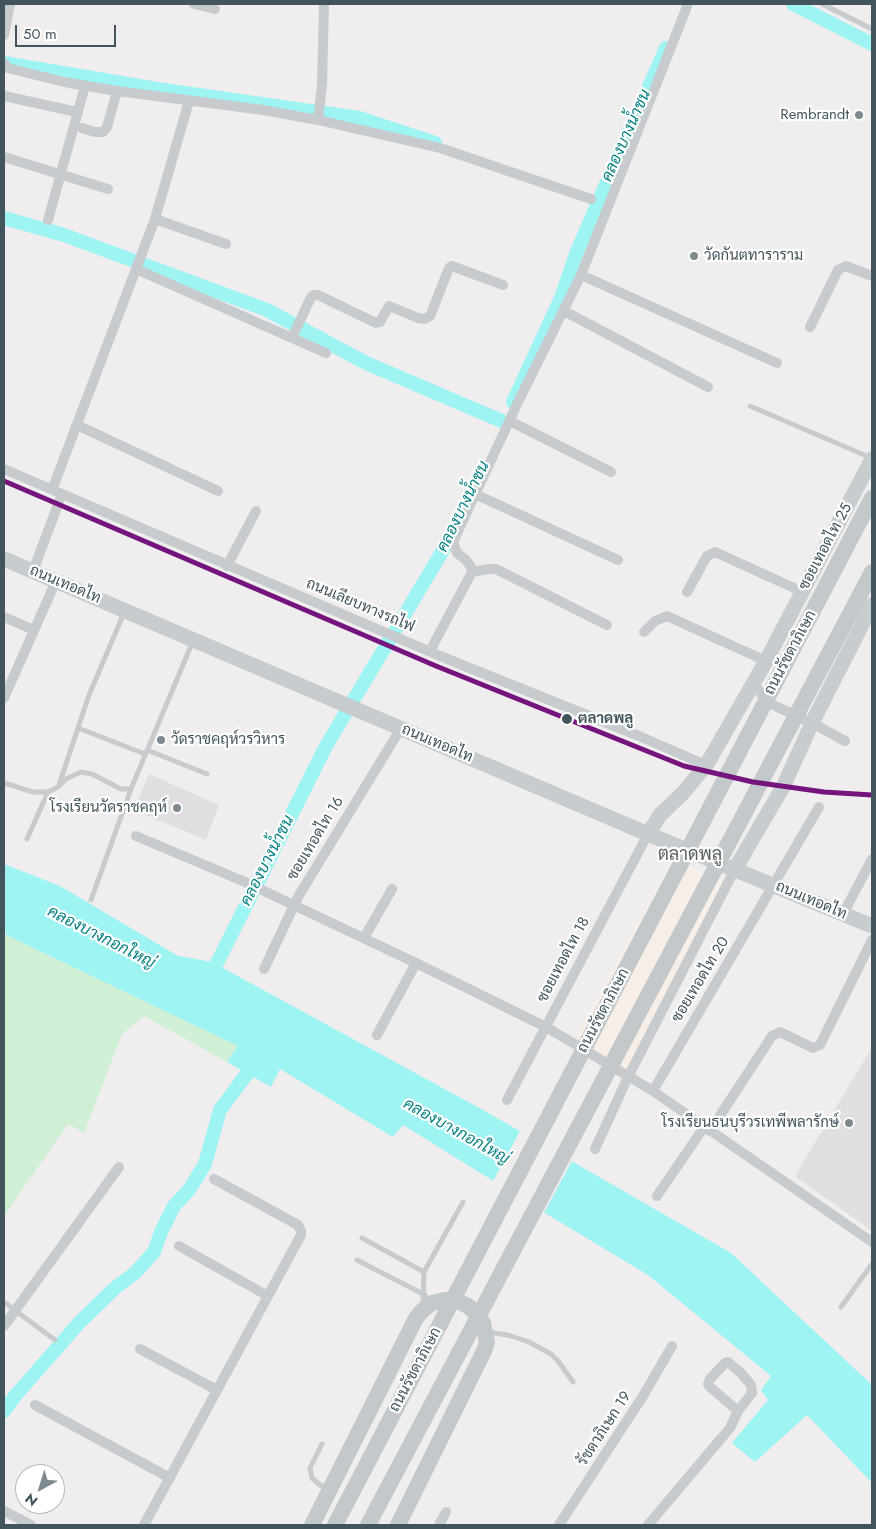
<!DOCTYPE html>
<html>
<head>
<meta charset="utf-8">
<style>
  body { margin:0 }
  #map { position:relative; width:876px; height:1529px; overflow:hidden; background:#efedee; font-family:Jost,sans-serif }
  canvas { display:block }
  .frame { position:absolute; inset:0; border:5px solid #43555c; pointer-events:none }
  .north { position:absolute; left:15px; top:1464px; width:50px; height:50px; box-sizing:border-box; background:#fff; border:1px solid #b4bbbe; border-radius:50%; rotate:219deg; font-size:14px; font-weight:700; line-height:20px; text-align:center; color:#43555c }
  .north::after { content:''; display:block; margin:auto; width:18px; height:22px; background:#7f8a8f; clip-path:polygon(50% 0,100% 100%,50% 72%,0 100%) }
  .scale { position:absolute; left:15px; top:25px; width:101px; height:22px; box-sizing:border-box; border:2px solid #43555c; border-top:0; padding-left:6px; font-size:15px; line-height:18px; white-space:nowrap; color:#43555c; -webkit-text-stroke:4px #fff; paint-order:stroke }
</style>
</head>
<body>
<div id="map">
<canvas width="876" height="1529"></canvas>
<div class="frame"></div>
<div class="north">N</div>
<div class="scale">50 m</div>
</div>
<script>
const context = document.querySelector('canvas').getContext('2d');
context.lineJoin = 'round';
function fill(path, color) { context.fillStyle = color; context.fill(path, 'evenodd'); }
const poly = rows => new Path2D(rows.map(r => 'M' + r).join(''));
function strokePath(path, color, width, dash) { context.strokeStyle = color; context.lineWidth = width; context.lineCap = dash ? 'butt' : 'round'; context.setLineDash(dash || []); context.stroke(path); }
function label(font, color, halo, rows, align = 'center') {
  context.font = font + ' Jost,Sarabun,sans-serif'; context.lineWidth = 4.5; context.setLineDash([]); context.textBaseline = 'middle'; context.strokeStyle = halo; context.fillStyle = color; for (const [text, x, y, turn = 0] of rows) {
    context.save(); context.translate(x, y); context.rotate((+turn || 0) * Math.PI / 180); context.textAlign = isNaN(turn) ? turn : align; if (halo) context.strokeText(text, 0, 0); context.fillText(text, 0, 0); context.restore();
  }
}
fill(poly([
  [673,858,727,884,626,1072,576,1036]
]), '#f7efe7');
fill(poly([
  [149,774,219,805,206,840,134,810],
  [872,1047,872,1231,795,1176]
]), '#e0dee0');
fill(poly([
  [6,935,238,1046,227,1062,144,1016,122,1034,84,1133,68,1124,4,1216,4,938]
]), '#cff0d5');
fill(poly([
  [4,864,60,886,178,956,212,962,483,1110,731,1253,872,1385,872,1483,807,1415,755,1462,732,1443,768,1400,761,1390,771,1376,648,1275,550,1216,403,1125,393,1137,280,1069,271,1087,227,1062,238,1046,6,935,4,920]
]), '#9ef3f3');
fill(poly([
  [521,1129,573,1159,543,1215,492,1183]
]), '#efedee');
strokePath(poly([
  [793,4,872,44],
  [4,63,157,89,359,118,435,143],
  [4,218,64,235,267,310,366,363,504,422],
  [513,402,561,298,576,254,600,198,666,48],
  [208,981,326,746,457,527],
  [4,1411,15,1396,79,1323,115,1288,135,1273,154,1252,161,1232,174,1206,189,1190,205,1164,220,1110,258,1059]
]), '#9ef3f3', 14);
strokePath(poly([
  [822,4,872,29],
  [750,406,869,457],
  [78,728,145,754],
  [147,750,207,774],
  [4,783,33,792,48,792,58,787,66,779,81,772,92,774,121,789,131,789,193,641],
  [59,785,89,695,124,613],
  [27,839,48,792],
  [91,900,131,789],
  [362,1238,424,1272],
  [357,1260,425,1295],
  [4,1302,55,1340],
  [423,1304,424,1272,463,1202],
  [841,1307,872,1264],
  [487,1332,508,1335,529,1342,551,1354,558,1361,573,1382],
  [322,1444,310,1468,312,1478,320,1485,328,1489]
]), '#c7cbcd', 5);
strokePath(poly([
  [194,4,215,9],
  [4,35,10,4],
  [4,63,6,67,11,69,69,83,117,91,263,110,318,120,440,148,591,199],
  [4,96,77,112],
  [318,120,322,86,324,4],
  [82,128,95,132,103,132,107,127,117,91],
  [4,157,108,189],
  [155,219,226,244],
  [48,220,85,86],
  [136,269,326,353],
  [581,275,777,363],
  [564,311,708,387],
  [810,327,838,270,846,266,872,276],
  [292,338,311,297,314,295,318,295,376,323,380,322,389,306,418,318,425,319,430,316,449,268,452,266,503,285],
  [510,421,611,472],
  [77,425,218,491],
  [4,469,440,656,639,736,701,763,707,764],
  [52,490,155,219,189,101],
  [475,494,618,560],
  [227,566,256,511],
  [33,571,62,494],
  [472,572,489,569,496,569,607,625],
  [687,592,707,556,715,552,803,592],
  [4,617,34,630],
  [644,632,655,621,667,616,766,661],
  [430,651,472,572,471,567,466,560,457,553,453,542,519,400,581,275,688,4],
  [754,683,762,695,773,705,812,723,845,741],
  [4,698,56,581],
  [136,836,245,882,416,963,546,1027,653,1091,872,1242],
  [843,914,872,859],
  [364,938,392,889],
  [264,969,298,897,401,728],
  [377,1035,416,963],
  [653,1091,819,807],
  [507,1100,648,834],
  [710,1131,772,1036,780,1032,813,1048,820,1045,872,940],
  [595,1149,628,1077,735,869],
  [657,1196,704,1127],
  [179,1246,268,1296],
  [4,1326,119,1167],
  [140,1349,217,1390],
  [35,1405,170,1478],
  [4,1511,31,1525],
  [144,1525,301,1235,301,1231,298,1225,214,1179],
  [439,1525,446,1512],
  [559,1525,643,1396,672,1346],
  [648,1525,730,1428,738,1411,752,1393,751,1385,741,1373,728,1362,725,1363,710,1379,708,1384,710,1387,738,1411]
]), '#c7cbcd', 10);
strokePath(poly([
  [4,559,648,834,872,926],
  [648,834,660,815,683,793,707,764,766,661,872,459],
  [735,869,783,787,812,723,872,605]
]), '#c7ccce', 15);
strokePath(poly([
  [312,1525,416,1318,423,1310,432,1303,445,1300,455,1300,468,1306,478,1315,483,1323,487,1342,484,1351,398,1525]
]), '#c3c8cb', 16);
strokePath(poly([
  [335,1525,872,498],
  [368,1525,872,572]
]), '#c3c8cb', 16);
strokePath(poly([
  [4,481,436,666,684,766,753,782,824,792,872,795]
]), '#75147c', 5);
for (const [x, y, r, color] of [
  [859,115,5,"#7f8a8f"],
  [694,256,5,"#7f8a8f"],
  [567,719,6,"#43555c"],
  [161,740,5,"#7f8a8f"],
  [177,808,5,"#7f8a8f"],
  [849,1123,5,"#7f8a8f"]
]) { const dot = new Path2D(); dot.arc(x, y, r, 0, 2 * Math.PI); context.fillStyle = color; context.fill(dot); strokePath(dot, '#fff', 2); }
label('15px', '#43555c', '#fff', [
  ["Rembrandt",849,115],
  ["วัดกันตทาราราม",704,256,"left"],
  ["วัดราชคฤห์วรวิหาร",171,740,"left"],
  ["โรงเรียนวัดราชคฤห์",167,808],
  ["โรงเรียนธนบุรีวรเทพีพลารักษ์",839,1123]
], 'right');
label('15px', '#43555c', '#fff', [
  ["ซอยเทอดไท 25",826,547,-62],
  ["ถนนเทอดไท",65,585,23],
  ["ถนนเลียบทางรถไฟ",360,606,23],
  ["ถนนรัชดาภิเษก",791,653,-62],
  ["ถนนเทอดไท",437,744,23],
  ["ซอยเทอดไท 16",316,839,-59],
  ["ถนนเทอดไท",811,901,23],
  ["ซอยเทอดไท 18",564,960,-62],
  ["ซอยเทอดไท 20",701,980,-59],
  ["ถนนรัชดาภิเษก",604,1011,-62],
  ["ถนนรัชดาภิเษก",416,1370,-62],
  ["รัชดาภิเษก 19",605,1429,-57]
]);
label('bold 15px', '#43555c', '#fff', [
  ["ตลาดพลู",578,719]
], 'left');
label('italic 16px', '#058182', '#fff', [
  ["คลองบางน้ำชน",627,136,-66],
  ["คลองบางน้ำชน",464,507,-64],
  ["คลองบางน้ำชน",268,861,-63],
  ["คลองบางกอกใหญ่",101,938,27],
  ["คลองบางกอกใหญ่",456,1132,29]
]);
label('18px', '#585f62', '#fff', [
  ["ตลาดพลู",690,856]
]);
</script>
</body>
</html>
